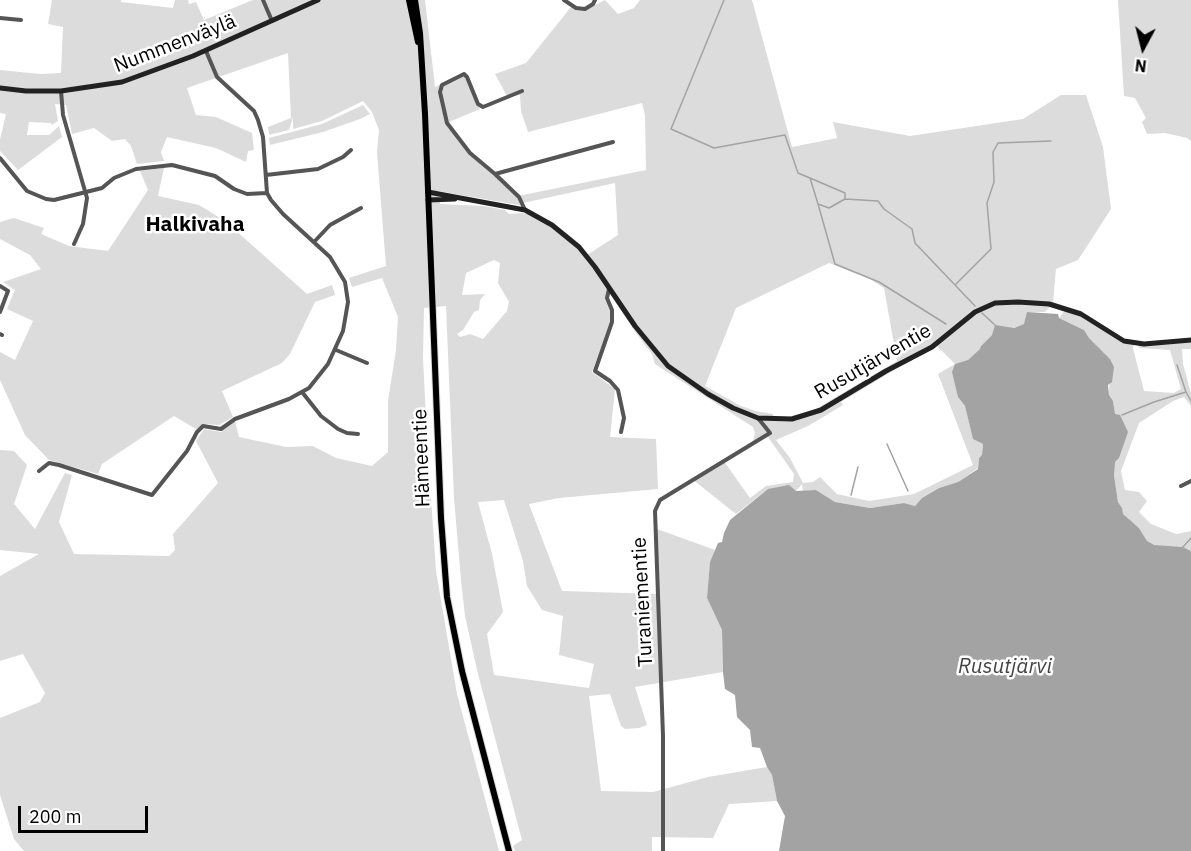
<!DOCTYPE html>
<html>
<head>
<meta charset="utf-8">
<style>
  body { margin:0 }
  #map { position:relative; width:1191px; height:851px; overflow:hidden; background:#fff; font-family:"IBM Plex Sans",sans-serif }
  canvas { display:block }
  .north { position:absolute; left:1113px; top:18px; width:60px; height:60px; -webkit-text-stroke:4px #fff; paint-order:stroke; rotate:187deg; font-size:16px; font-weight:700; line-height:24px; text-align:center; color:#000 }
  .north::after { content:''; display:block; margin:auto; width:21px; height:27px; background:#000; clip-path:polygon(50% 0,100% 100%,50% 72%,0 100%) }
  .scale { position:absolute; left:18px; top:806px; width:130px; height:27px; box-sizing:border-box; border:3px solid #000; border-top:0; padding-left:8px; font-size:18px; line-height:21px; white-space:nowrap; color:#000; -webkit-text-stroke:4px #fff; paint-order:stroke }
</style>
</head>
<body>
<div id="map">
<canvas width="1191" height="851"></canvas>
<div class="north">N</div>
<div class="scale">200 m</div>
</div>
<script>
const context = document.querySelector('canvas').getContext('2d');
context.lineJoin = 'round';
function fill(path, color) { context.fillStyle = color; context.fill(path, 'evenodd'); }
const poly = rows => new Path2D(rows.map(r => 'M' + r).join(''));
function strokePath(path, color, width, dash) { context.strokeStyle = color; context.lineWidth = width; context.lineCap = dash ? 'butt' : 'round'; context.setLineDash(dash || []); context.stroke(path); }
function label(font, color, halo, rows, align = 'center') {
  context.font = font + ' "IBM Plex Sans",sans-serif'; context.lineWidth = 5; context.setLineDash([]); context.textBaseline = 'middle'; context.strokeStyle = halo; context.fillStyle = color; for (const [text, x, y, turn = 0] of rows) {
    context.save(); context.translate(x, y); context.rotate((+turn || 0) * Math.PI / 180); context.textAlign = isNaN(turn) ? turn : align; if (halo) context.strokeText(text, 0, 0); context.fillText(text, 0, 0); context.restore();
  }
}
fill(poly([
  [52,0,121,0,121,2,173,8,175,0,188,0,189,4,196,2,204,20,253,0,425,0,435,87,465,72,480,109,449,122,467,149,518,196,646,170,645,115,642,103,528,132,521,111,520,95,507,96,495,74,526,63,571,7,585,10,605,0,618,14,634,8,640,0,752,0,792,147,837,138,833,122,910,136,1023,119,1061,95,1086,95,1103,147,1111,209,1078,260,1056,269,1053,302,1081,311,1080,315,1134,344,1133,348,1144,391,1174,393,1181,389,1170,350,1139,348,1138,344,1191,342,1191,349,1182,349,1183,364,1191,393,1191,406,1184,397,1173,401,1139,423,1121,471,1125,490,1139,492,1147,501,1139,512,1151,524,1176,534,1191,531,1191,551,1183,547,1154,546,1147,541,1139,528,1122,514,1122,508,1118,502,1114,475,1115,415,1113,401,1109,395,1110,359,1089,338,1084,330,1059,318,1065,310,1050,307,1045,312,1027,312,1025,324,992,335,981,346,981,349,968,360,958,397,965,406,973,438,983,444,982,456,979,458,978,468,958,482,939,488,922,498,915,506,904,503,870,508,835,502,816,490,803,491,802,484,796,491,768,489,736,514,692,479,723,460,750,498,766,486,793,482,794,474,768,437,753,441,755,433,753,427,655,364,652,354,636,333,608,291,611,321,592,372,615,389,610,437,656,439,658,489,559,498,529,504,562,591,658,594,657,529,715,550,710,563,707,598,722,630,723,672,635,687,647,725,639,728,625,729,621,726,610,694,589,696,601,791,653,792,708,777,767,767,772,775,777,801,729,804,713,838,652,837,652,851,515,851,513,846,522,840,478,674,465,616,461,580,454,498,446,306,424,308,423,358,427,439,436,571,457,694,499,851,24,851,14,839,0,795,0,718,40,702,45,693,23,654,0,661,0,576,39,554,0,550,0,450,14,451,27,465,14,504,35,529,65,473,72,475,59,522,74,554,169,556,175,550,173,534,218,483,196,441,204,429,221,432,235,421,239,437,286,447,313,446,336,458,372,466,388,452,388,401,396,350,398,317,382,278,352,287,349,278,386,266,377,152,379,130,372,112,363,101,322,121,293,129,293,117,289,130,269,135,268,127,291,118,288,53,187,88,196,115,216,117,252,133,254,150,248,151,246,162,216,148,167,137,161,152,164,161,137,164,131,146,125,139,112,141,94,128,72,134,66,105,55,104,58,121,52,125,51,123,29,122,27,135,49,135,59,126,62,137,18,170,0,151,0,140,6,114,0,113,0,70,40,74,61,73,63,27,48,24],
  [615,183,618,235,587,255,541,217,522,213,509,214,505,210,483,206,440,204,438,191,524,206,523,203],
  [494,260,500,263,498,283,509,302,507,311,483,339,470,334,460,337,457,334,463,330,474,312,479,310,480,300,485,294,462,295,466,273],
  [829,263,870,279,884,288,897,361,814,410,788,417,773,416,773,414,756,411,741,406,705,386,736,308],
  [937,346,955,364,938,374,973,465,914,494,869,501,837,494,820,477,813,482,803,483,790,458,776,440,808,426,843,405,841,402,901,366],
  [504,500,523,561,527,586,542,610,563,616,559,655,594,664,589,688,494,675,487,634,503,612,492,554,478,502],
  [1118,0,1191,0,1191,141,1187,138,1165,133,1147,134,1142,122,1146,118,1135,98,1124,96],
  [363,105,370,114,360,119,323,132,270,145,269,138,322,124],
  [164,168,158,196,199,205,225,221,307,294,332,285,335,295,315,302,290,354,282,363,222,391,233,417,219,425,203,424,196,429,174,416,102,464,98,474,49,460,25,435,0,380,0,352,15,360,33,321,7,309,15,290,3,282,41,269,30,255,0,239,0,222,14,218,44,228,41,234,69,246,108,251,148,190,140,171]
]), '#dcdcdc');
fill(poly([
  [1027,312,1058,314,1059,318,1084,330,1089,338,1110,359,1114,367,1112,382,1108,385,1109,395,1113,401,1115,414,1120,415,1128,432,1119,458,1115,462,1114,475,1118,502,1122,508,1123,514,1139,528,1147,541,1154,545,1183,547,1191,551,1191,851,779,851,785,816,777,801,772,775,767,767,760,748,752,747,750,730,737,717,735,695,725,689,723,672,722,630,707,598,710,562,718,543,722,542,724,533,730,520,768,489,789,485,796,491,816,490,835,502,870,508,904,503,915,506,922,498,939,488,958,482,978,469,979,458,982,455,983,444,973,439,965,406,958,397,952,372,955,364,968,360,980,349,981,346,992,335,995,325,1014,328,1024,324]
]), '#a3a3a3');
strokePath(poly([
  [724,0,671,129,714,148,785,135,798,173,810,178,818,204,829,208,845,199,878,201,884,209,912,229,915,243,975,306],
  [810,178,845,193,845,198],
  [818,204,835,264,879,282,946,324],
  [956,284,991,249,987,203,994,182,993,152,998,143,1051,141],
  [982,313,995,325],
  [1177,365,1186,392],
  [1122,415,1154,402,1186,392,1191,401],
  [887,444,908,491],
  [851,495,858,467],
  [1183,547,1191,538]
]), '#a3a3a3', 1.5);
const primary = poly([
  [409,0,418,42],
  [415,0,420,33,425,114,441,518,447,597,462,671,509,851]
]);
strokePath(primary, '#dbdbdb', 8);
strokePath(poly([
  [263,0,272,21],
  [564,0,576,8,585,9,593,4,595,0],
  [0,18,21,20],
  [61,91,63,115,87,198,83,224,74,244],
  [0,158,27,191,46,199,54,200,102,188,114,178,136,169,172,165,215,176,234,189,247,194,267,193],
  [495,174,470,153,447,123,440,92,442,85,464,74,467,77,478,104,483,107,522,91],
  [266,175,318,169,343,157,351,150],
  [525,210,519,197,495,174,613,142],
  [314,242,330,225,361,208],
  [0,286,8,291,0,312],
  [609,289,607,298,612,310,612,322,595,371,610,381,618,390,624,418,621,432],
  [0,334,2,335],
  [336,350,367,363],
  [302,392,321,416,338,429,347,433,358,434],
  [39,471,49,463,59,465,152,495,187,451,197,432,203,426,221,429,235,419,289,399,309,388,328,364,343,331,348,302,345,282,330,257,283,214,271,200,267,193,263,137,258,120,254,111,217,77,206,51],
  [1181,486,1191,481],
  [663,851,663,736,655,511,660,500,770,433,758,418]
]), '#555', 4);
strokePath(poly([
  [0,88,26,91,61,91,122,82,193,56,318,0],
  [428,192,525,210,552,225,579,247,595,267,635,326,668,366,708,394,733,408,758,418,792,419,821,410,886,371,932,347,975,312,995,303,1018,302,1049,304,1081,314,1124,341,1144,344,1191,340],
  [428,200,455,199]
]), '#222', 5);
strokePath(primary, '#000', 6);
label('20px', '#000', '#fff', [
  ["Nummenväylä",175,44,-21],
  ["Rusutjärventie",873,362,-30],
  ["Hämeentie",422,458,-92],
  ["Turaniementie",643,602,-93]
]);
label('bold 21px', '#000', '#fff', [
  ["Halkivaha",195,225]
]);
label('italic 21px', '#444', '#fff', [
  ["Rusutjärvi",1005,667]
]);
</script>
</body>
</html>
